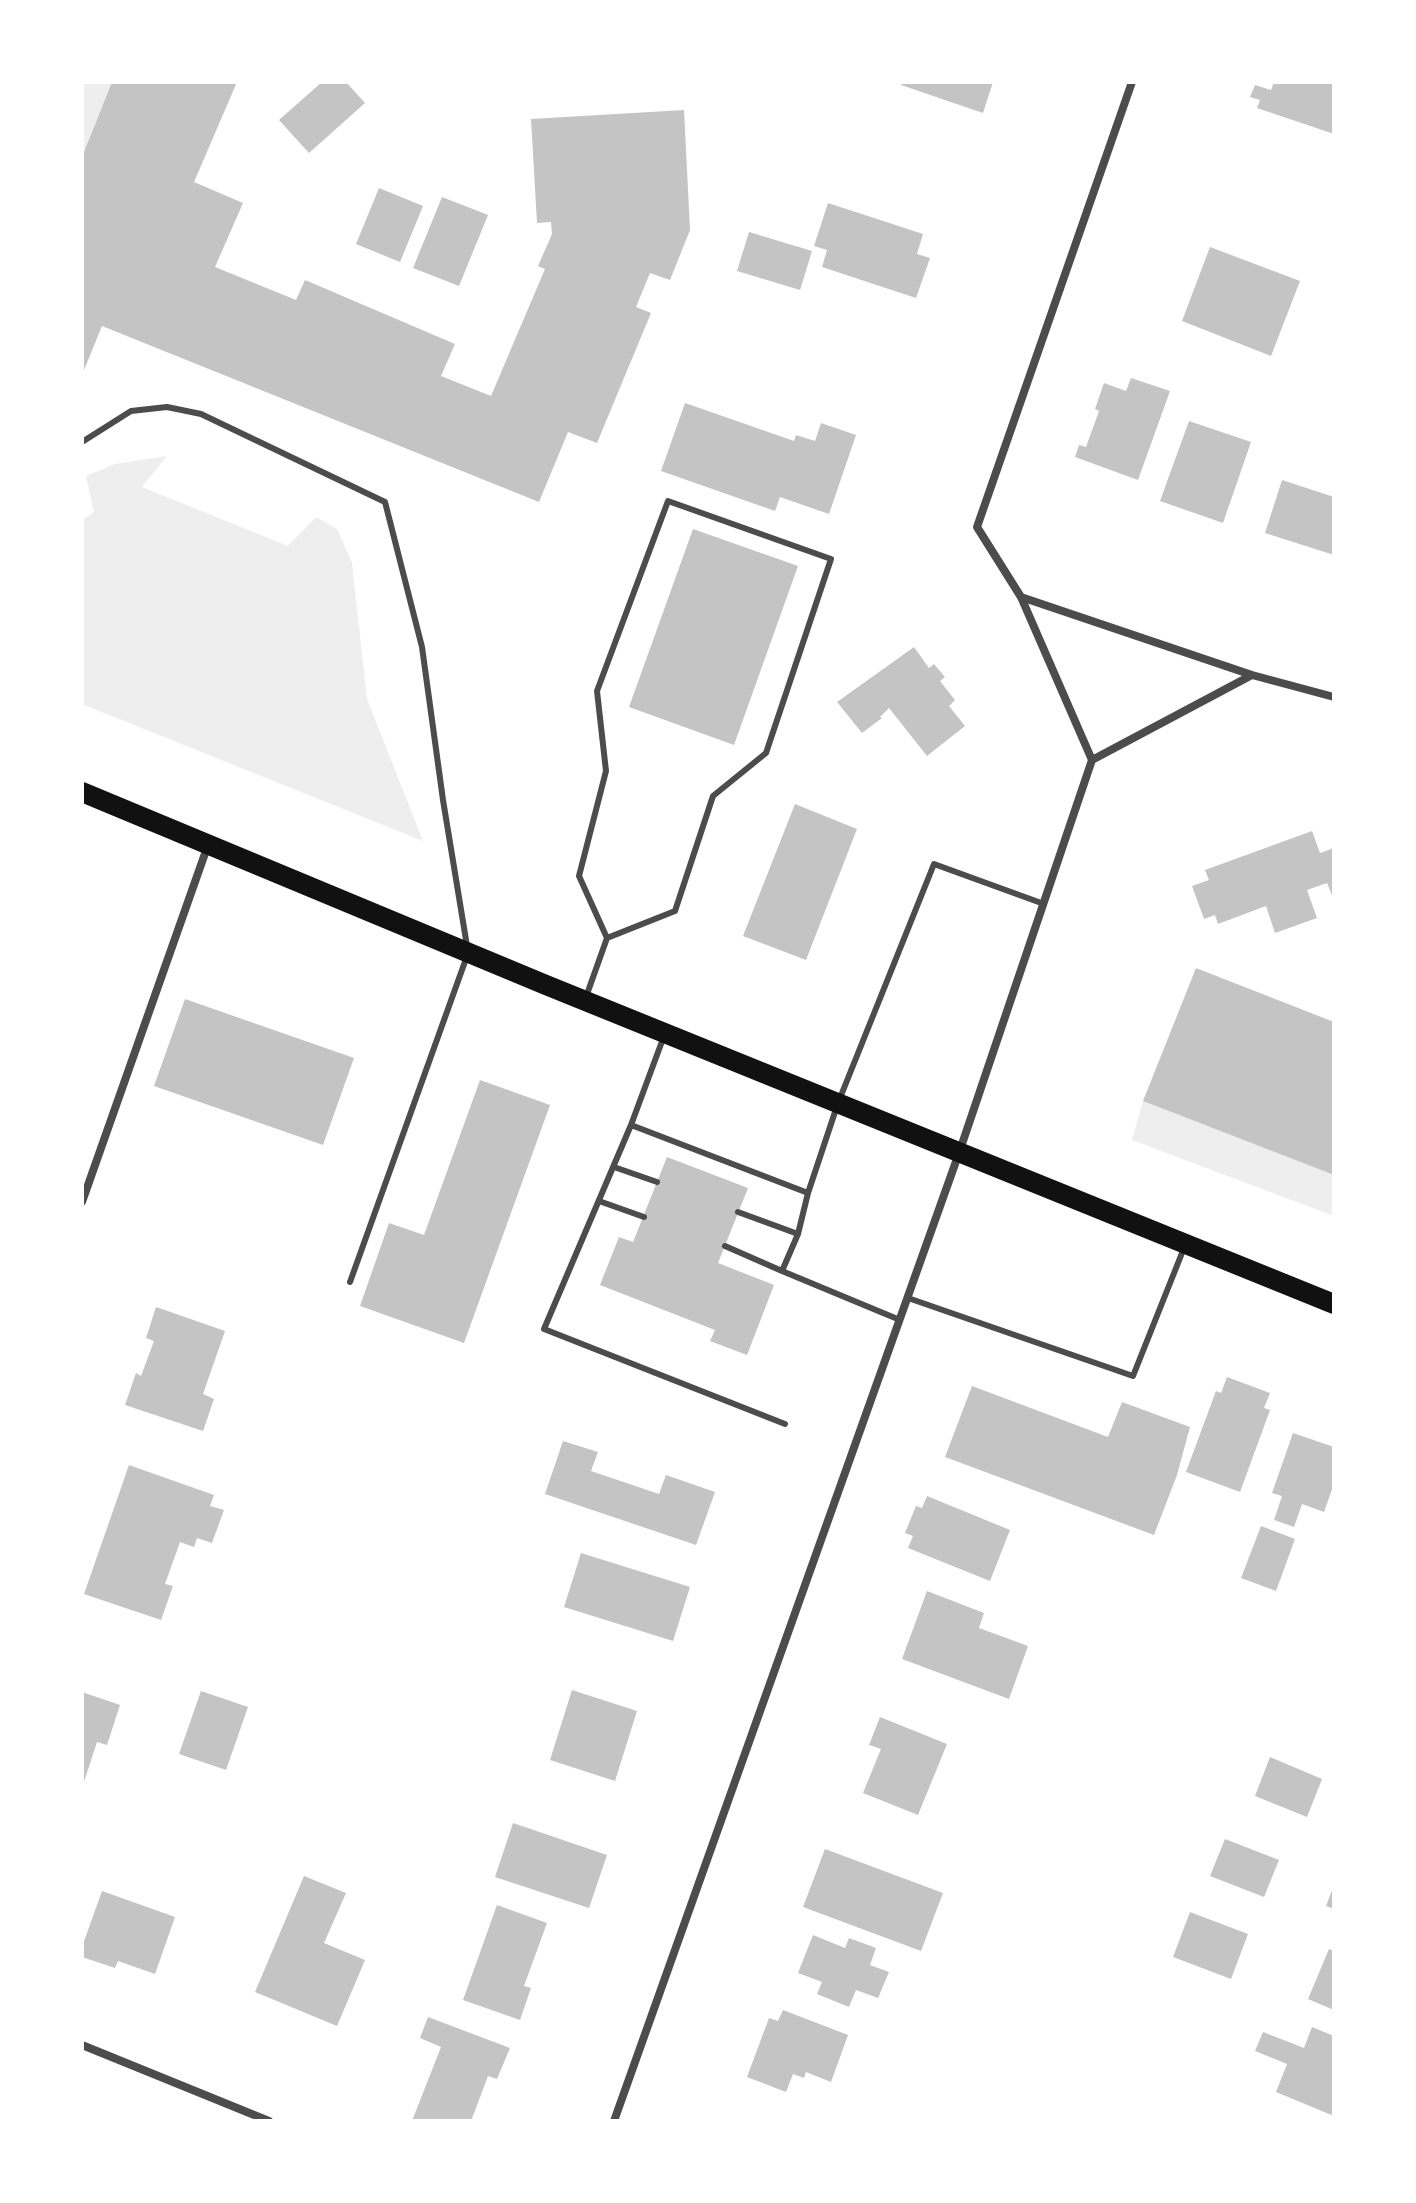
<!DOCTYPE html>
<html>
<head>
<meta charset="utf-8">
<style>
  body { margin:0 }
  #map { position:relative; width:1416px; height:2203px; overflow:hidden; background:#fff; font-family:Montserrat,sans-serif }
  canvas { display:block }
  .frame { position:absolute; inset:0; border:84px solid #fff; pointer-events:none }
</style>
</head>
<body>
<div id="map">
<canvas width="1416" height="2203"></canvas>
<div class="frame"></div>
</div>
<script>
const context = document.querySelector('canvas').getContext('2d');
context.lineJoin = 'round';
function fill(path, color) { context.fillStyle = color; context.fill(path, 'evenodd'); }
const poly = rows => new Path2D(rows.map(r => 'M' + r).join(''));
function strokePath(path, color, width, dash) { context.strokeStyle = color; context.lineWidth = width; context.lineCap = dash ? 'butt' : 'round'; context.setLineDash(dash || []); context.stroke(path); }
fill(poly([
  [82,82,112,82,82,157],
  [167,456,142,487,288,546,316,517,337,529,352,563,367,699,423,841,82,704,82,520,94,512,86,476,115,464],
  [1143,1101,1334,1175,1334,1216,1132,1140]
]), '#eee');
fill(poly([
  [112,82,237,82,194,182,243,203,215,267,296,300,305,280,455,344,441,376,491,396,545,269,538,266,552,234,551,222,537,223,531,119,684,110,690,230,670,280,650,273,636,307,651,313,597,443,568,432,539,502,102,326,82,375,82,157],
  [322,82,346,82,365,103,309,153,279,120],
  [902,82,993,82,983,113,901,85],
  [1274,82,1334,82,1334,134,1257,108,1260,100,1250,97,1255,85,1271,90],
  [379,188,423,206,400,262,356,244],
  [442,197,488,215,459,286,413,268],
  [828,203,923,234,917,254,930,258,916,298,822,267,827,250,814,246],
  [749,232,812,251,800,290,737,271],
  [1210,247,1300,281,1271,356,1182,321],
  [1131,378,1170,391,1138,480,1075,457,1079,445,1086,447,1099,411,1095,409,1104,383,1126,391],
  [685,403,794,441,796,435,815,441,821,423,856,435,829,514,780,497,775,511,661,471],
  [1189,421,1251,442,1223,523,1160,501],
  [1282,480,1334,497,1334,555,1265,533],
  [693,529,798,566,734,745,629,707],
  [914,647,929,668,934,664,945,677,940,681,955,700,949,706,965,726,927,756,889,708,880,717,882,718,862,733,837,702],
  [795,804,857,829,806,960,743,936],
  [1312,831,1320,853,1334,848,1334,900,1327,883,1307,890,1317,918,1275,933,1266,906,1218,924,1215,915,1204,919,1192,886,1209,880,1205,870],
  [1196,968,1334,1022,1334,1175,1143,1101],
  [185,999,354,1058,323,1145,154,1086],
  [480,1080,550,1105,464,1343,360,1306,389,1223,424,1235],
  [667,1157,748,1188,718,1263,774,1285,747,1355,710,1341,715,1330,600,1285,619,1237,633,1242],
  [156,1307,225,1331,203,1394,214,1399,203,1431,125,1405,136,1373,141,1376,154,1341,146,1338],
  [1227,1377,1270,1393,1264,1408,1270,1410,1240,1492,1186,1472,1216,1391,1221,1393],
  [972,1386,1108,1437,1122,1402,1190,1427,1177,1475,1154,1535,945,1457],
  [1293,1433,1334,1447,1334,1484,1324,1512,1302,1504,1294,1527,1274,1520,1282,1496,1272,1493],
  [563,1441,598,1452,591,1471,659,1494,666,1475,715,1492,696,1545,545,1494],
  [129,1465,214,1495,210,1506,224,1510,212,1543,197,1538,194,1547,180,1542,165,1584,173,1586,161,1620,84,1594],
  [927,1496,1010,1530,990,1581,908,1548,913,1536,905,1533,916,1506,922,1508],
  [1261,1526,1295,1539,1276,1591,1241,1578],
  [581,1553,690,1587,673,1641,564,1607],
  [927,1591,984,1613,979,1628,1028,1646,1009,1699,902,1659],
  [572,1690,637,1711,615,1781,550,1760],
  [201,1691,248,1707,226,1770,179,1754],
  [82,1692,120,1705,107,1745,97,1742,83,1785],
  [880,1717,947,1744,918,1815,863,1793,881,1749,869,1745],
  [1270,1757,1322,1779,1307,1817,1255,1796],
  [513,1823,607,1855,589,1908,495,1877],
  [1225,1839,1279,1860,1264,1897,1210,1876],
  [825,1849,943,1893,921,1951,803,1907],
  [304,1876,346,1893,324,1943,365,1960,337,2026,255,1992],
  [1334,1885,1334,1909,1326,1906],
  [102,1891,175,1917,155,1974,118,1961,115,1968,82,1957,82,1947],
  [497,1905,547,1923,524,1986,531,1988,520,2020,463,2000],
  [1190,1912,1248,1934,1231,1979,1173,1957],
  [813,1935,845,1948,849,1938,876,1948,870,1965,889,1972,878,1998,856,1990,849,2007,817,1994,822,1982,798,1973],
  [1329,1949,1334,1951,1334,2010,1308,1999],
  [783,2010,848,2035,831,2082,806,2072,804,2078,793,2074,786,2092,747,2077,769,2018,778,2021],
  [428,2017,510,2048,497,2079,488,2076,471,2121,412,2121,441,2047,420,2038],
  [1312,2027,1334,2036,1334,2116,1276,2092,1287,2064,1255,2051,1263,2032,1304,2048]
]), '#c4c4c4');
strokePath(poly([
  [82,442,131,411,167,407,201,414,385,502,422,647,443,800,467,946],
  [586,997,607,938,675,911,713,796,766,753,831,559,668,501,597,691,606,771,579,876,607,938],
  [664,1036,631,1125,808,1193,838,1103,934,864,1044,904],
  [631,1125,544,1329,785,1424],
  [614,1167,657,1182],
  [808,1193,798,1234,782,1271,900,1320],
  [599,1201,644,1217],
  [738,1212,798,1234],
  [725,1246,782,1271],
  [350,1282,467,956],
  [908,1298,1133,1376,1184,1248]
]), '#4c4c4c', 6);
strokePath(poly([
  [1021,597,1252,675],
  [1092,760,1252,675,1334,697],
  [82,1202,208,845],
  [82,2045,269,2121],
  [614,2121,959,1153,1092,760,1021,597,977,527,1132,82]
]), '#4c4c4c', 8);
strokePath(poly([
  [82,792,546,985,1334,1304]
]), '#111', 20);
</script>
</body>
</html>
